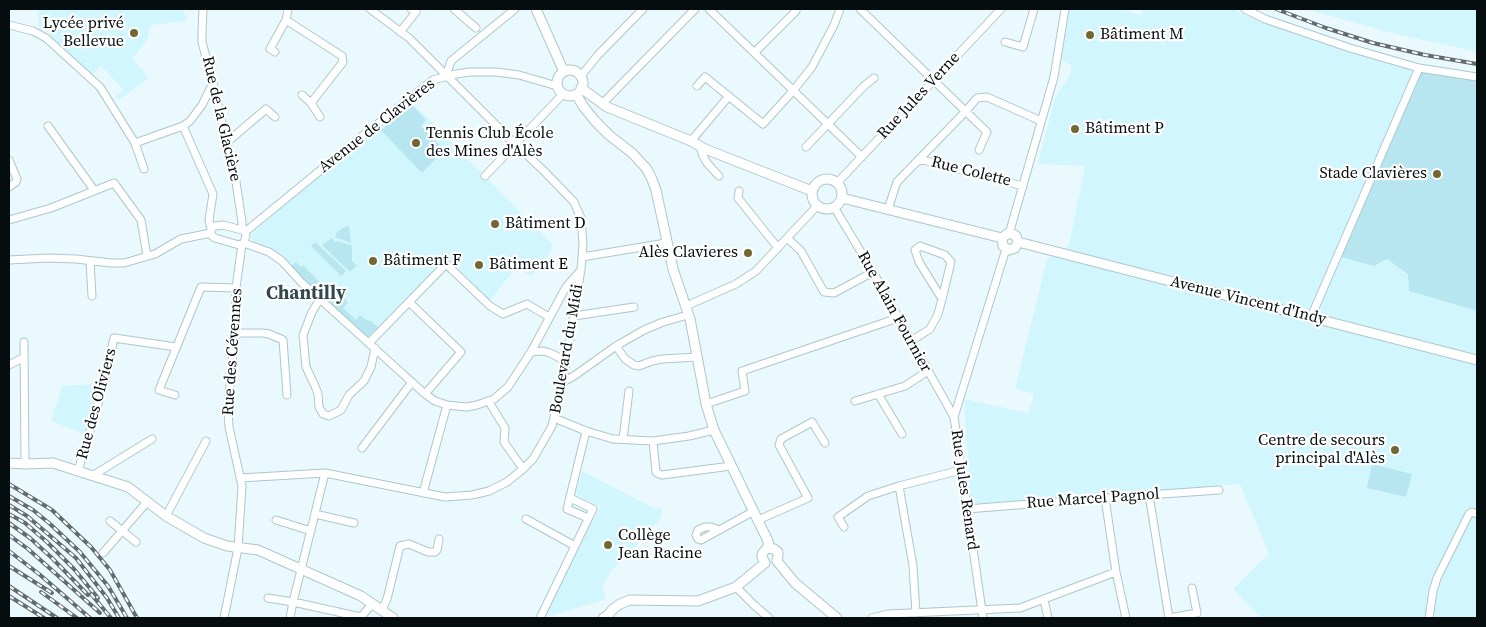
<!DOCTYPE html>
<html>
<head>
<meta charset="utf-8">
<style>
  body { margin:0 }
  #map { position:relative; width:1486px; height:627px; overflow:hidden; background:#e9f9fd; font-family:"Source Serif 4",serif }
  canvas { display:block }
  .frame { position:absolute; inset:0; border:10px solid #050d0f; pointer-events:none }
</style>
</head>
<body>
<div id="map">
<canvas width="1486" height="627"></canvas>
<div class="frame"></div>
</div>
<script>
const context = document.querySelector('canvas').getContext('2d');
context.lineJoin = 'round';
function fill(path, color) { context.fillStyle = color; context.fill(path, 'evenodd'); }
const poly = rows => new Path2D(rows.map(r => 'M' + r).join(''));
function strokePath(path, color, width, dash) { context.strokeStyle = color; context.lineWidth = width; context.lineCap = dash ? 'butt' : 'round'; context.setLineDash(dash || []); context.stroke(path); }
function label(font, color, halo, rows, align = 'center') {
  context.font = font + ' "Source Serif 4",serif'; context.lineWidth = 4.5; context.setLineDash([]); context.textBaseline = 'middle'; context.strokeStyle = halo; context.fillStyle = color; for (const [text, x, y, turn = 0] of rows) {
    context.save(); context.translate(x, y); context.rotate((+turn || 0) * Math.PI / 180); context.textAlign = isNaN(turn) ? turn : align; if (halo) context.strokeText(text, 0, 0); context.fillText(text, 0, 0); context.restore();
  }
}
fill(poly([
  [38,9,183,9,187,21,150,25,148,38,133,59,149,78,118,100,115,96,124,90,101,66,92,76,49,36,50,34,46,30,42,31,39,29],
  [1070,9,1116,9,1141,15,1143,9,1232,9,1262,22,1311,38,1419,68,1387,258,1408,274,1409,291,1477,311,1477,618,1261,618,1233,589,1269,554,1240,484,971,506,964,399,1028,413,1034,394,1015,389,1047,259,1069,245,1085,166,1038,164,1055,98,1070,75,1072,65,1061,61],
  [1306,9,1477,9,1477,52,1388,32],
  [412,102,553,245,550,253,531,276,516,267,490,301,447,257,368,337,309,285,278,253,267,247,254,244,251,236,257,229,329,166,333,166,354,151,354,147],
  [101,384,87,435,51,421,62,386],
  [582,471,655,509,662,508,662,513,659,521,612,570,602,586,606,599,550,616,546,612,600,507,576,495]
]), '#d2f6fe');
fill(poly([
  [1419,68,1477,77,1477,311,1409,291,1408,274,1387,259,1374,266,1337,256],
  [411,104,426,120,421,126,445,150,422,173,381,130],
  [347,226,349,226,351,243,335,237,337,232],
  [332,238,335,242,338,241,352,246,352,261,357,266,351,271,349,271,322,245],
  [315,242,346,271,341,276,311,246],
  [296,262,301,267,303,265,332,295,337,291,348,302,343,308,356,320,360,315,366,320,371,321,378,327,368,337,309,285,291,266],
  [1372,464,1412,474,1406,497,1367,488]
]), '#b7e5f0');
const minor = poly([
  [203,9,202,32,202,42,213,83,236,182,242,222,242,230],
  [288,9,286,20,342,56,343,62,311,103],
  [454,9,476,28],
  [709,9,862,157],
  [860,9,987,132,979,150],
  [1245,9,1265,19,1350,48,1419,68,1477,77],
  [9,25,33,31,46,38,100,87,135,143,144,169],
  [400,32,416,12,411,9],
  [1005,42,1023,47,1034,9],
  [275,52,270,49,286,20],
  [755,52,796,11],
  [446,76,451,61,515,9],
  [580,77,598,55,643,9],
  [697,86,705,77,763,124,792,92,812,67,834,25,840,9],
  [302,95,311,103,320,117],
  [602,104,695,9],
  [48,126,94,190],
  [183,126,213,194,209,220,211,229],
  [691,141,729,96],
  [135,143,183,126,190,121,202,105,213,83],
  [226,143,266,109,275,117],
  [806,147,864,86,874,78],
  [701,148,702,154,707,163,719,176],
  [919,159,1023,186],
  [9,160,17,179,16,182,9,187],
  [485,176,563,94],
  [837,183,1001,9],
  [739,191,738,198,778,248],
  [834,207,873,272,954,417],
  [888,209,897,182,965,112,977,98,987,97,1041,121],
  [9,220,51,208,114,183,141,220,147,256],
  [245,232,361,137,433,80,456,74,470,72,496,72,519,75,557,86],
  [211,233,212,236,215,238,239,245,244,243,246,235,245,232],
  [211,233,211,229,215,226,223,225,242,230,244,231],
  [1009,234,1054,77,1065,9],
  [787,238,801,251,824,292,834,293,873,272],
  [244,243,269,252,282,261,301,282,425,394,435,401,447,405,467,407,477,405,494,399,508,387,531,352,566,287,581,270],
  [582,257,666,243],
  [9,260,48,258,76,259,111,263,124,263,155,254,181,239,211,233],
  [90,261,92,296],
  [320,299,312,312,303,335,306,367,315,386,318,394,319,407,323,414,329,416,341,410,349,395,364,381,371,367,375,348],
  [409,302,461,352,425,394],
  [686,306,736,284,756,271,817,206],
  [574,316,634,307],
  [1311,317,1419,68],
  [235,333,263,333,269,334,283,340,287,395],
  [911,341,930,329,938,314,942,299,951,262,945,255,920,246,915,250,919,262,942,299],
  [24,342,25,464],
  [369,343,446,264,490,306,503,314,527,304,549,317],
  [616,346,625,359,634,365,639,366,652,361,662,359,697,357],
  [531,352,543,351,550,353,560,358,566,364],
  [9,365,23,358],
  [563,382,574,376,616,346,644,330,663,322,688,315],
  [878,394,902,434],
  [175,395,159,390,201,287,236,288],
  [855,401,905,386,928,371],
  [489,402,505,428,504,442,523,469],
  [706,404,745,391,742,371,898,318],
  [554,418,586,431,613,439,653,441,689,436,714,430],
  [586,431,567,509,588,518],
  [623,439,629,391],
  [653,441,656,472,659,474,662,475,731,466],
  [362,448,412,382],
  [78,471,104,384,114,338,176,347],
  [92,476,152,439],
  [240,478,325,473,445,497,472,495,489,491,507,482,523,469,533,459,552,426,566,364,581,269,583,245,581,218,574,202,544,171,515,144,409,38,370,9],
  [899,486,913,566,916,613],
  [423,493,447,405],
  [1149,495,1169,618,1197,613,1192,588],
  [1105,498,1116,572,1126,618],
  [967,509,1105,498,1219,490],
  [315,514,354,523],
  [166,516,206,441],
  [526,519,575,546],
  [276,520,311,531],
  [758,520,808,498,779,445,781,439,812,422,825,443],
  [110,521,136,542],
  [844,527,838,517,868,496,899,486,961,470],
  [719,530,711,527,705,527,698,530,696,535,698,539,701,540,754,511],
  [103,553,147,502],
  [736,587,754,605,769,618],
  [268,598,293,602,361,617,372,604],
  [1044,600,1048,618],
  [382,610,387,599,400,546,409,544,428,552,435,552,437,550,439,539],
  [224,618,238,548,242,486,229,427,228,409,233,349,235,341,236,288,242,244],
  [290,618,293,602,325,473],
  [540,618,593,509,570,498],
  [872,618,888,614,1020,608,1116,572],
  [983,618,954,417,1006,249],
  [1429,618,1433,591,1437,578,1469,514,1472,512,1477,514]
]);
const tertiary = poly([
  [536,9,564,72],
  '557 83a13 13 0 1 1 26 0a13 13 0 1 1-26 0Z',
  [581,88,607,107,691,141,705,149,812,191],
  [576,94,583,106,595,121,609,135,632,153,646,168,651,177,656,190,673,269,690,319,706,404,714,430,768,541,769,548],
  '812 194a15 15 0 1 1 30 0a15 15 0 1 1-30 0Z',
  [842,198,1002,238],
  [1002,238,1003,246,1009,250,1015,248,1018,242],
  [1002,238,1007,234,1013,234,1016,236,1018,242],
  [1018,242,1477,360],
  [9,463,25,464,53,463,128,487,166,516,204,538,227,546,258,550,361,596,393,618],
  [769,548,774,549,778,552,778,556,777,561],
  [777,561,795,583,837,618],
  [765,563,762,557,762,554,766,549,769,548],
  [603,618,608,615,613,609,620,604,630,600,698,601,736,587,765,563]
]);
strokePath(minor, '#adc7cc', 9);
strokePath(tertiary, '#adc7cc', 11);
strokePath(minor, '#fff', 7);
strokePath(tertiary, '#fff', 9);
const rail = poly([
  [1276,9,1326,28,1373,43,1425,55,1477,64],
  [9,484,52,510,91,547,110,570,137,618],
  [9,496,33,510,49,523,80,552,108,586,127,618],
  [9,505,27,516,76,558,107,598,119,618],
  [9,514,25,523,47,542,74,569,98,598],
  [9,523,30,538,52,558,88,595],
  [9,535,28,549,100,613],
  [9,551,39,574,90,618],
  [9,566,52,593],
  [9,586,57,618],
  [41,592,77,618],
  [91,594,111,618],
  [9,596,44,618]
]);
strokePath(rail, '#616c6f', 4);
strokePath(rail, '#fff', 2, [5.5]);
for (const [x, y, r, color] of [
  [134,33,5,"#706733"],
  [1090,35,5,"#706733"],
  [1075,129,5,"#706733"],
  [416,143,5,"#706733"],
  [1437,174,5,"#706733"],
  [495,224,5,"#706733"],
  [748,253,5,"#706733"],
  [373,261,5,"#706733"],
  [479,265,5,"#706733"],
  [1395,450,5,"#706733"],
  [608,545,5,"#706733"]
]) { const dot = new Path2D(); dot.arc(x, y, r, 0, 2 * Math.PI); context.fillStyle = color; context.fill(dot); strokePath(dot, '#fff', 2); }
label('16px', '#050d0f', '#fff', [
  ["Lycée privé",124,24,"right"],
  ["Bellevue",124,42,"right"],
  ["Bâtiment M",1100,35],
  ["Bâtiment P",1085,129],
  ["Tennis Club École",426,134],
  ["des Mines d'Alès",426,152],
  ["Stade Clavières",1427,174,"right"],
  ["Bâtiment D",505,224],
  ["Alès Clavieres",738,253,"right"],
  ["Bâtiment F",383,261],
  ["Bâtiment E",489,265],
  ["Centre de secours",1385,441,"right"],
  ["principal d'Alès",1385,459,"right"],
  ["Collège",618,536],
  ["Jean Racine",618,554]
], 'left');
label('16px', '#050d0f', '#fff', [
  ["Rue Jules Verne",919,96,-47],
  ["Rue de la Glacière",221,119,77],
  ["Avenue de Clavières",377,126,-38],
  ["Rue Colette",971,172,14],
  ["Avenue Vincent d'Indy",1248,301,14],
  ["Rue Alain Fournier",894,312,61],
  ["Boulevard du Midi",567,349,-80],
  ["Rue des Cévennes",233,352,-86],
  ["Rue des Oliviers",97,404,-75],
  ["Rue Jules Renard",964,490,82],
  ["Rue Marcel Pagnol",1093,499,-4]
]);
label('bold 19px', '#33494e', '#fff', [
  ["Chantilly",306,294]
]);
</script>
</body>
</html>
